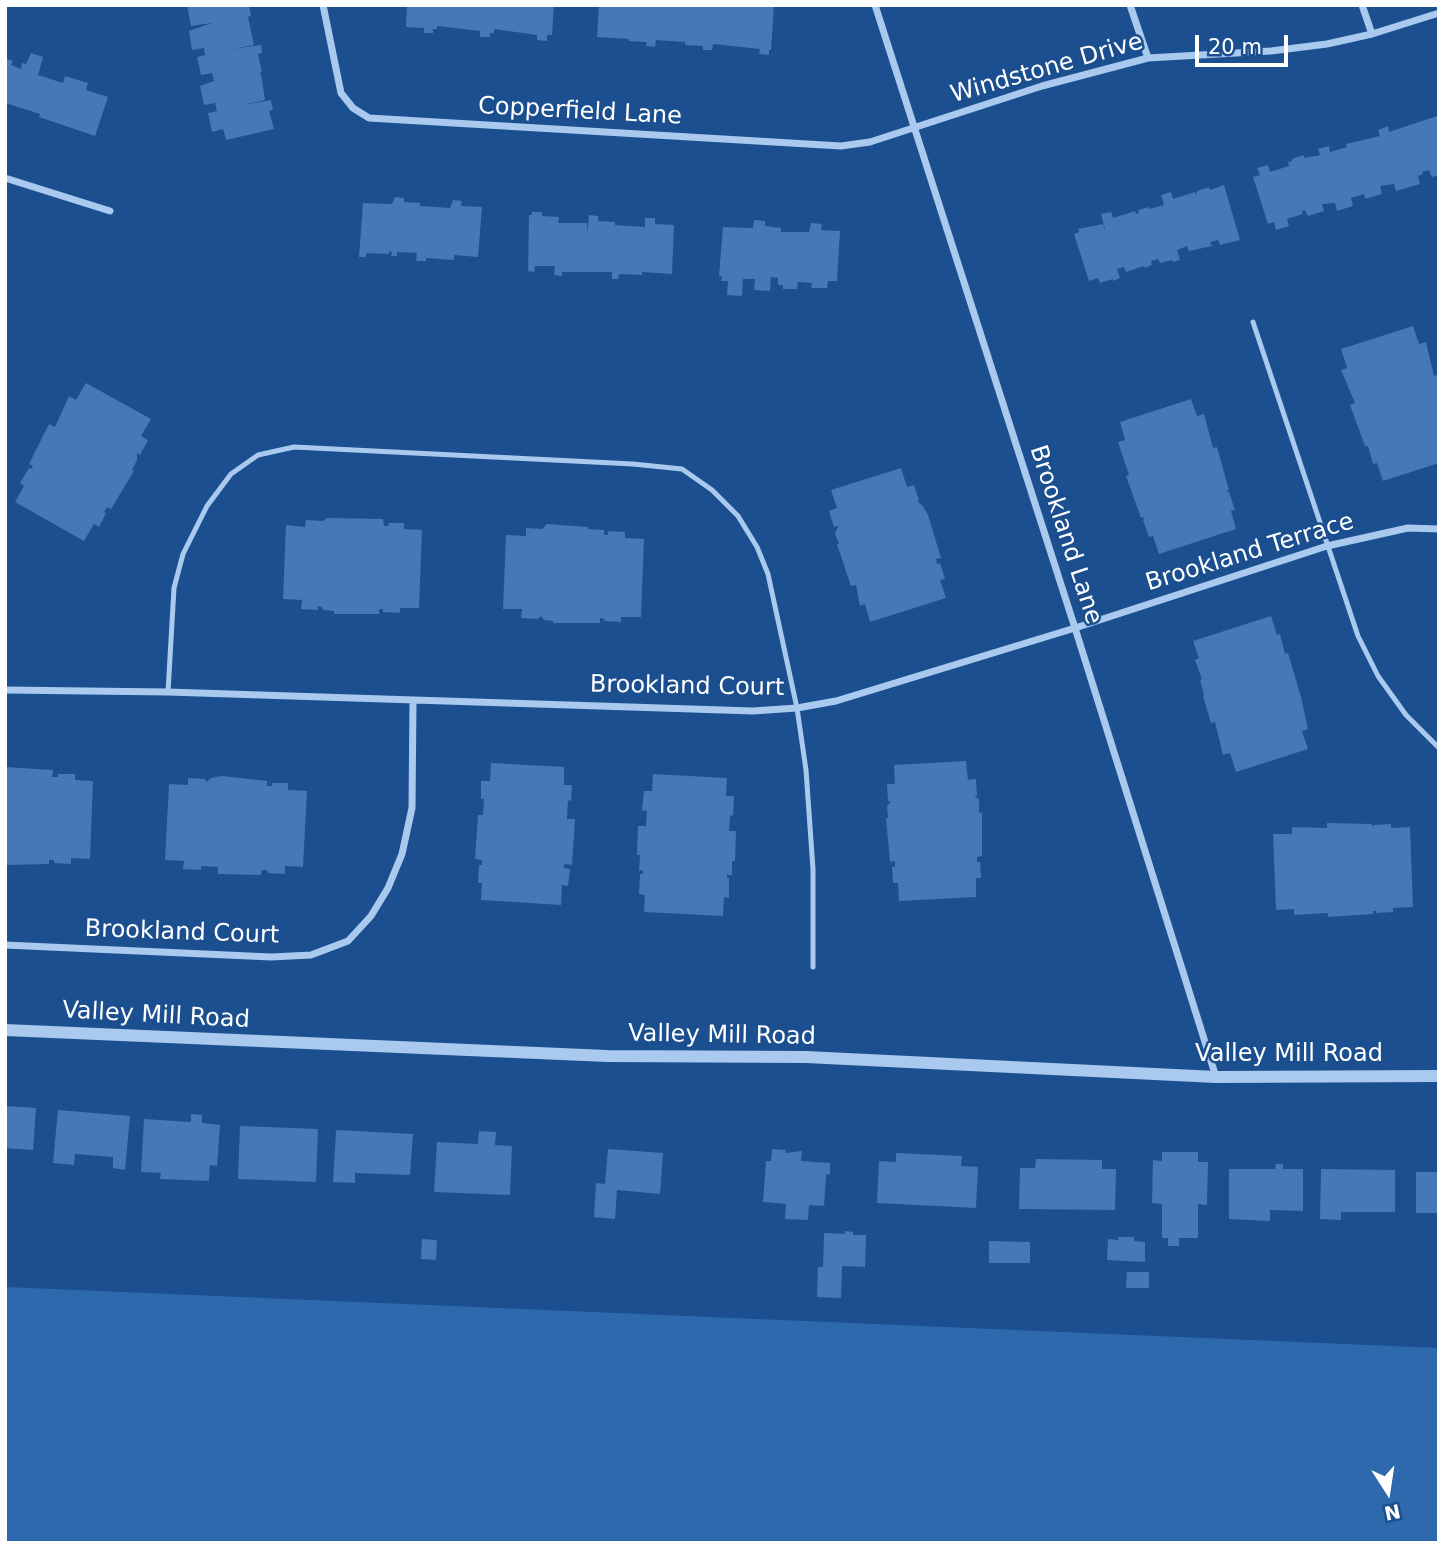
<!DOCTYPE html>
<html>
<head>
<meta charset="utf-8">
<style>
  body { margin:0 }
  #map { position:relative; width:1444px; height:1548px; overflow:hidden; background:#1b4f8f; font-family:"DejaVu Sans",sans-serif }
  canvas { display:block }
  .frame { position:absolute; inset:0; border:7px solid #fff; pointer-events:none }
  .north { position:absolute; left:1353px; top:1457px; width:70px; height:70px; -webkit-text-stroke:5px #1b4f8f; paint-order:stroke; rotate:168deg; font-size:19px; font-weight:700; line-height:28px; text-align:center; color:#fff }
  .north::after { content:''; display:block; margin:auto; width:24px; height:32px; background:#fff; clip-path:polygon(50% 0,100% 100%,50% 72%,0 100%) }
  .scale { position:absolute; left:1195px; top:35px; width:93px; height:32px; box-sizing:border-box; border:4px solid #fff; border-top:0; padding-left:9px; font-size:21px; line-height:24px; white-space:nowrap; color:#fff; -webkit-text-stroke:5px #1b4f8f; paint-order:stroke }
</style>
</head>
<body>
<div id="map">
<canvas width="1444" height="1548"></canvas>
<div class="frame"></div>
<div class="north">N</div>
<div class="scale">20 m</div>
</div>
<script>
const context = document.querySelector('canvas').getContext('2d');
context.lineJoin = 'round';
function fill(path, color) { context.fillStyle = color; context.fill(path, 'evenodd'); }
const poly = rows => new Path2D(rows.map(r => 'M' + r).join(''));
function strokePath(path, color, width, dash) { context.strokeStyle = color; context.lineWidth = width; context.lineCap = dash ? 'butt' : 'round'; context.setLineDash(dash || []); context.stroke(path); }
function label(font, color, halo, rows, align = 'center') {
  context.font = font + ' "DejaVu Sans",sans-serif'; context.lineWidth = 5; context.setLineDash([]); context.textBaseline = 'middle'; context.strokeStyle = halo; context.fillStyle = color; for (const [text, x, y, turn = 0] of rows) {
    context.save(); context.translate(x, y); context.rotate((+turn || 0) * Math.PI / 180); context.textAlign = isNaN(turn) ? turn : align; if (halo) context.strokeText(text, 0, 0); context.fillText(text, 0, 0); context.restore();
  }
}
fill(poly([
  [5,1287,1439,1348,1439,1543,5,1543]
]), '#2e69ad');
fill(poly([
  [187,5,249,5,251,16,248,17,254,45,232,49,261,45,262,53,258,54,262,72,259,73,261,74,265,100,243,105,271,100,273,110,269,111,274,129,226,140,223,129,212,132,208,113,217,111,215,103,204,105,200,86,214,81,212,73,201,75,197,57,205,55,204,48,192,50,189,31,212,23,191,26],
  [407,5,554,5,552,35,547,35,547,41,537,40,537,35,494,29,494,33,490,33,490,37,480,37,480,31,437,26,437,29,433,29,433,33,424,33,424,28,406,27],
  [599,5,774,5,771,50,769,50,769,55,759,54,760,49,713,44,712,50,703,50,703,46,685,45,685,42,656,40,655,47,646,46,647,42,629,41,629,39,597,37],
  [31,53,43,57,38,75,63,83,65,76,88,83,86,90,108,97,95,136,39,117,40,114,5,103,5,58,13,61,11,65,21,69,22,63,26,64],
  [1437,116,1439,175,1432,177,1429,170,1422,172,1423,174,1418,176,1420,184,1396,191,1394,184,1380,186,1382,194,1365,199,1364,194,1351,198,1353,206,1337,211,1335,203,1322,204,1324,211,1308,216,1305,210,1302,211,1303,214,1287,219,1289,226,1276,230,1274,222,1268,224,1253,177,1260,175,1257,168,1268,165,1270,172,1289,166,1288,162,1292,161,1292,159,1304,155,1304,158,1320,155,1318,149,1329,146,1330,152,1347,147,1346,144,1380,136,1378,130,1388,126,1389,132],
  [1224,185,1240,240,1220,245,1218,240,1210,242,1212,246,1189,251,1187,246,1177,250,1180,260,1173,262,1172,260,1160,263,1158,259,1151,261,1152,265,1145,268,1144,266,1126,272,1124,267,1117,269,1120,278,1113,281,1113,279,1100,283,1098,278,1089,281,1074,234,1079,232,1078,229,1103,224,1107,236,1101,214,1111,212,1113,218,1135,211,1136,214,1139,213,1138,210,1149,207,1149,209,1164,205,1161,195,1171,192,1173,199,1195,192,1196,195,1197,191,1209,187,1210,190],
  [395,197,404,198,404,202,420,203,420,206,450,208,453,200,462,201,461,206,482,207,478,257,454,255,454,260,426,258,426,261,416,261,417,253,397,252,397,256,391,256,392,252,389,251,389,254,366,253,366,257,359,257,363,203,392,204],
  [532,212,542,212,542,216,559,217,558,223,587,223,587,233,589,215,598,216,598,221,615,222,615,225,645,227,645,218,655,218,655,224,674,225,672,274,642,272,642,275,619,274,618,279,612,279,612,272,562,272,562,276,554,275,555,266,535,266,534,272,528,271,529,215,532,215],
  [754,220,765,221,765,226,781,228,781,232,809,232,811,223,822,224,821,230,840,231,837,281,828,281,827,288,811,288,812,283,798,282,797,289,783,289,783,285,778,285,778,278,771,277,770,291,754,290,755,279,743,279,742,296,727,295,728,281,721,281,722,276,719,276,723,227,753,228],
  [1413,326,1419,344,1426,342,1434,376,1439,374,1439,463,1383,481,1377,463,1373,464,1368,446,1365,446,1350,405,1355,403,1341,370,1347,368,1341,349],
  [86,383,151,419,141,436,148,440,140,455,137,453,137,460,132,470,134,471,111,509,107,507,104,512,106,513,99,527,94,524,84,541,15,502,24,486,20,483,29,468,31,469,33,466,29,464,49,424,55,427,69,396,76,400],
  [1191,399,1197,416,1204,414,1213,448,1217,447,1229,490,1226,491,1229,492,1235,510,1231,511,1236,529,1159,554,1153,536,1149,537,1143,520,1145,517,1141,518,1126,476,1129,475,1118,442,1125,440,1120,422],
  [901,468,907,487,914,485,919,500,917,501,923,506,928,515,941,558,936,559,937,564,940,563,945,579,940,580,946,598,870,622,865,604,860,606,856,585,851,586,837,544,839,544,835,534,838,526,834,527,829,511,837,508,831,490],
  [327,518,383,519,384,526,388,526,389,523,404,523,404,529,422,530,419,608,400,608,400,613,383,612,383,609,379,609,379,614,334,614,334,611,323,610,322,607,318,606,318,610,301,609,302,600,283,599,286,525,305,527,306,520,323,521],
  [547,524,588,527,588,529,604,530,604,535,608,535,608,531,625,532,625,538,644,539,641,617,621,617,621,622,604,621,605,619,600,618,600,623,553,623,553,621,544,620,541,616,538,619,521,618,522,609,503,609,506,535,526,536,526,528,542,529],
  [1271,616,1277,635,1280,634,1285,654,1288,653,1301,697,1308,729,1302,731,1308,749,1236,772,1230,753,1223,755,1215,722,1211,723,1203,696,1204,695,1200,680,1202,679,1195,660,1199,658,1193,641],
  [966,761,968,780,976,779,977,796,974,796,979,799,979,813,982,812,982,856,977,857,977,862,980,862,981,878,976,878,976,897,899,901,898,883,893,883,892,867,895,867,895,861,890,862,886,818,888,818,887,806,891,802,888,801,887,784,895,784,894,765],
  [491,763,564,767,564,785,572,785,571,801,568,800,567,819,575,819,572,865,564,864,564,868,570,869,568,886,562,885,561,905,481,900,482,883,478,883,479,865,482,865,482,860,475,859,478,815,483,815,484,799,481,799,481,781,490,781],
  [5,767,53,770,52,777,58,777,58,774,75,774,75,780,93,781,90,859,71,858,71,864,54,863,54,860,49,860,49,864,5,865],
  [653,774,727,778,726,796,734,796,733,816,730,815,729,831,736,831,735,861,732,861,732,875,727,875,727,878,729,878,729,898,724,897,723,916,644,912,645,895,639,894,640,874,643,874,643,870,639,871,640,855,637,855,638,826,646,826,647,811,642,810,644,791,652,791],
  [222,776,267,781,267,786,272,786,272,783,288,783,288,790,307,791,303,867,285,866,285,874,268,873,267,870,262,870,261,875,218,874,218,867,201,866,201,870,183,869,184,861,165,860,169,784,188,785,188,778,205,779,207,782,211,778],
  [1327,823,1371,824,1374,827,1373,825,1391,824,1391,828,1410,827,1413,907,1393,908,1393,912,1376,913,1376,911,1373,911,1373,914,1328,917,1328,913,1294,915,1294,909,1276,910,1273,834,1292,834,1292,827,1327,828],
  [5,1106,36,1108,33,1150,5,1148],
  [58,1110,130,1116,125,1170,113,1168,113,1157,75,1154,74,1165,53,1163],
  [191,1114,202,1115,202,1123,220,1125,217,1166,210,1165,209,1181,160,1179,161,1173,141,1172,144,1119,191,1122],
  [240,1126,318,1129,316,1182,238,1179],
  [336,1130,413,1134,410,1175,355,1173,355,1183,333,1182],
  [479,1131,496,1132,495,1145,512,1146,510,1195,434,1192,437,1142,478,1144],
  [608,1149,663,1153,660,1194,617,1190,615,1219,594,1217,596,1183,605,1184],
  [772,1149,786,1150,785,1153,802,1151,801,1161,830,1163,830,1174,826,1175,824,1206,809,1205,808,1220,785,1219,786,1204,763,1202,766,1161,771,1161],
  [1162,1152,1198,1152,1198,1162,1208,1162,1207,1205,1198,1204,1198,1238,1179,1238,1179,1246,1168,1246,1168,1238,1162,1238,1162,1204,1152,1203,1153,1160,1162,1161],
  [896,1153,962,1156,961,1166,978,1167,976,1208,877,1203,879,1161,896,1162],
  [1036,1159,1102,1160,1102,1169,1116,1169,1115,1210,1019,1209,1020,1168,1035,1168],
  [1276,1164,1283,1164,1283,1169,1303,1169,1303,1211,1270,1210,1270,1221,1229,1219,1229,1169,1275,1169],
  [1321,1169,1395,1170,1395,1212,1341,1212,1341,1220,1320,1219],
  [1416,1172,1439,1172,1439,1213,1416,1213],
  [845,1231,853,1232,853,1235,866,1235,865,1267,842,1266,841,1298,817,1297,818,1267,823,1267,824,1233,845,1234],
  [1118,1237,1134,1237,1134,1241,1145,1242,1145,1262,1107,1260,1108,1239,1118,1240],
  [422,1239,437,1240,436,1260,421,1259],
  [989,1241,1030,1242,1030,1263,989,1263],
  [1127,1272,1149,1272,1149,1288,1126,1288]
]), '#4478b7');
strokePath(poly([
  [1253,322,1358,636,1378,676,1406,715,1439,748],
  [168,692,174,588,183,554,207,506,231,474,258,455,294,447,633,464,682,469,712,490,738,516,757,547,768,574,797,708,806,770,813,869,813,967]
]), '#a9c9ee', 5);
strokePath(poly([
  [323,5,341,93,353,108,369,118,841,146,870,142,1042,86,1148,58,1271,51,1327,44,1372,34,1439,13],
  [875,5,1075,628,1216,1077],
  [1130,5,1148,58],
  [1362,5,1372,34],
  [5,178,110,211],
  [5,690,168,692,753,711,797,708,836,701,1075,628,1327,546,1408,528,1439,529],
  [5,945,271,957,311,955,348,941,371,916,388,888,402,854,412,808,413,700]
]), '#a9c9ee', 7);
strokePath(poly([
  [5,1030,607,1056,806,1057,1216,1077,1439,1076]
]), '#a9c9ee', 12);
label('24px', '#fff', '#1b4f8f', [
  ["Windstone Drive",1047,69,-16],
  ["Copperfield Lane",580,112,3],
  ["Brookland Lane",1065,535,72],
  ["Brookland Terrace",1250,553,-17],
  ["Brookland Court",687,687,1],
  ["Brookland Court",182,933,2],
  ["Valley Mill Road",156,1016,3],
  ["Valley Mill Road",722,1036,1],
  ["Valley Mill Road",1289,1055]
]);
</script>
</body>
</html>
